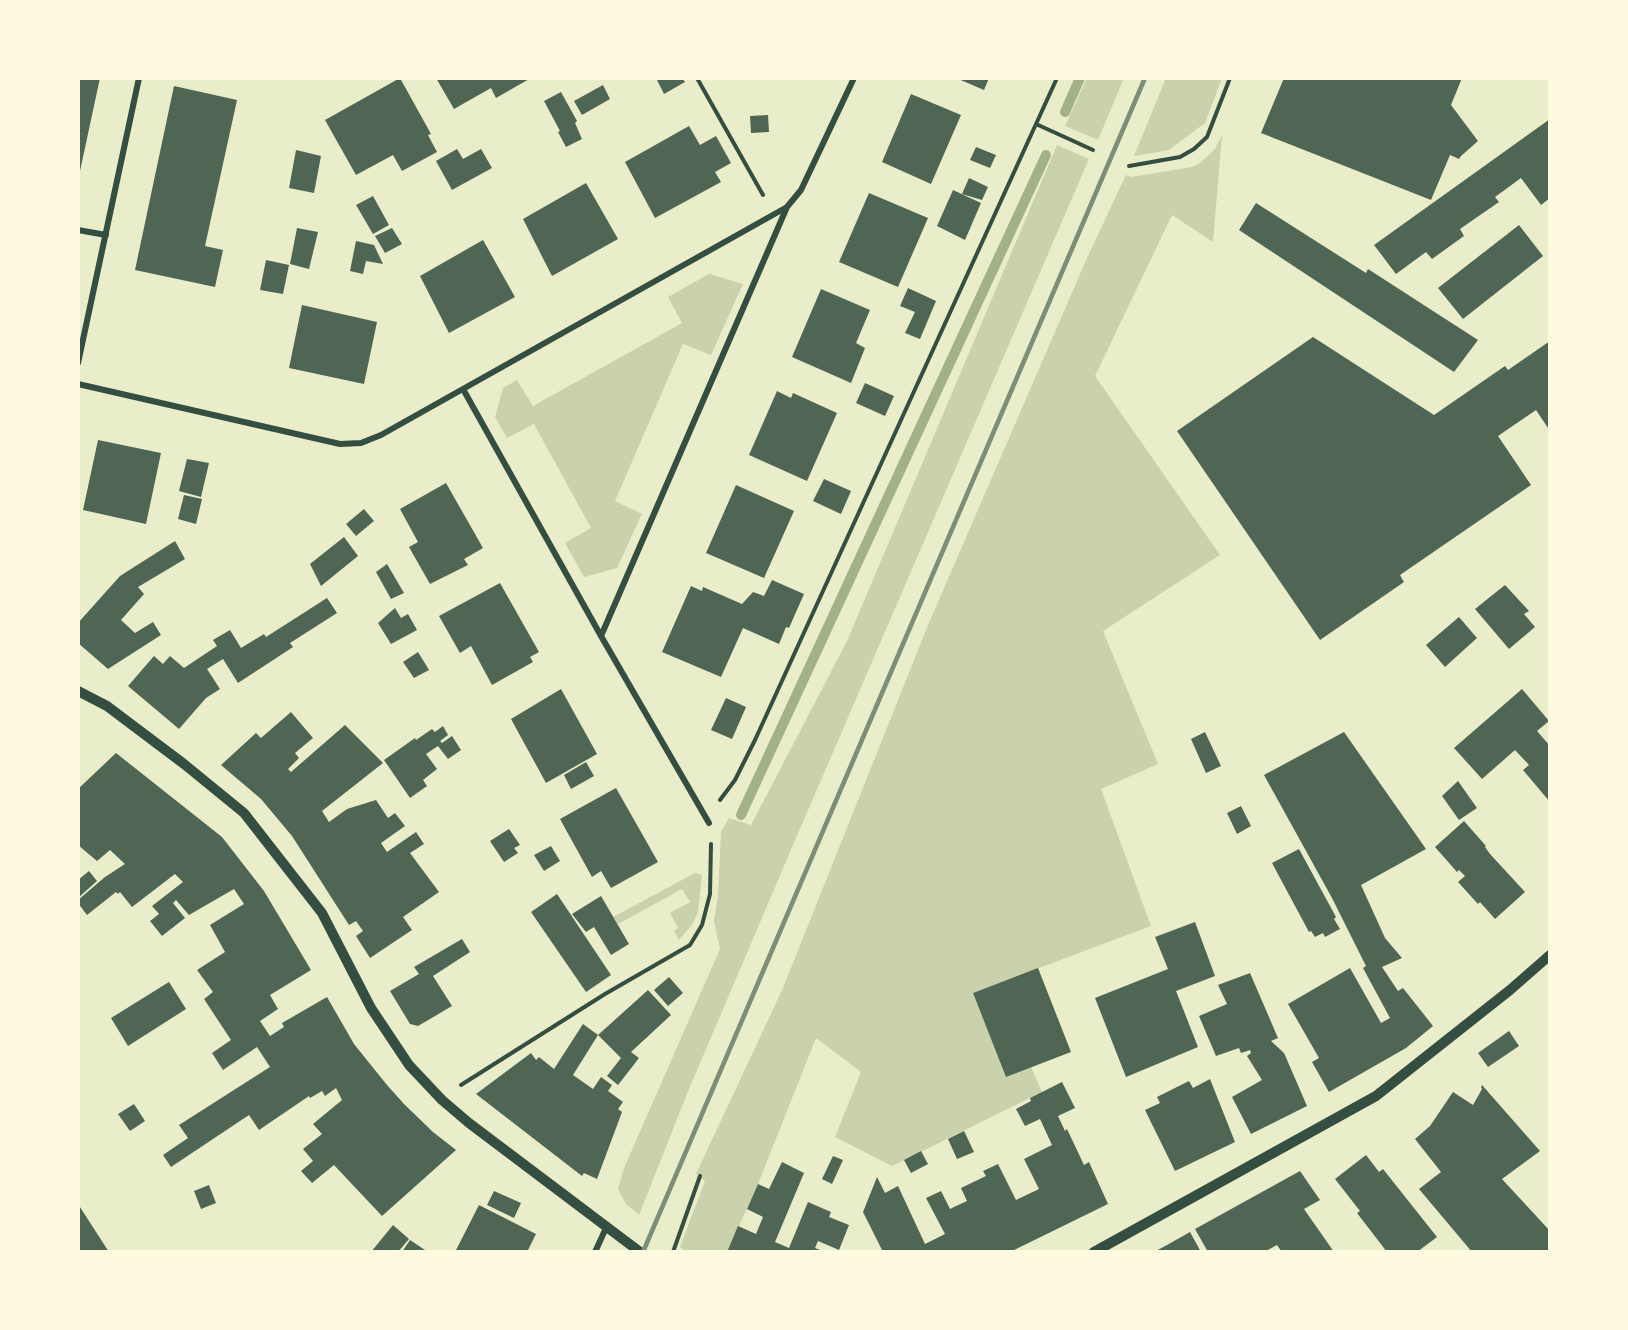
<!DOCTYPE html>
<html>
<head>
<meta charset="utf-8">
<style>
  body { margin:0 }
  #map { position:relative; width:1628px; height:1330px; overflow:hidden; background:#e9edc9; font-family:"Titillium Web",sans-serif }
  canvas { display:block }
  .frame { position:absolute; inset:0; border:80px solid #fefae0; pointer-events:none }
</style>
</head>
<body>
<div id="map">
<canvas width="1628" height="1330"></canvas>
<div class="frame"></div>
</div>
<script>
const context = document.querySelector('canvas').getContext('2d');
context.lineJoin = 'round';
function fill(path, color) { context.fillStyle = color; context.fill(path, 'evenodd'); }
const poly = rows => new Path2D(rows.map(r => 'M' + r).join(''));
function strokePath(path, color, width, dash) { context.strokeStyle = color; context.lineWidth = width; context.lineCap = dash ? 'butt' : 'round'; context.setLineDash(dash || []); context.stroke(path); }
fill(poly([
  [1087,78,1124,78,1098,140,1065,126],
  [1166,78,1222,78,1205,123,1169,150,1134,156],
  [1222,135,1213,242,1172,215,1095,376,1220,555,1103,631,1158,764,1101,789,1151,926,973,993,1006,1076,1031,1067,1042,1092,892,1166,835,1137,861,1072,816,1038,758,1184,727,1252,687,1252,680,1247,705,1181,696,1174,783,988,928,625,1087,258,1126,175,1131,177,1192,167,1200,163,1215,149],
  [1057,145,1089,159,796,838,689,1089,639,1215,626,1204,618,1189,624,1168,720,949,714,921,718,896,721,832,729,818,751,825,847,641],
  [709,274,743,284,711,355,683,344,615,501,642,514,617,568,584,577,565,543,591,528,534,424,507,438,495,417,503,388,517,380,533,406,682,323,668,297],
  [695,873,702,875,698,912,692,925,679,940,674,931,678,928,670,913,690,902,682,889,618,924,613,917]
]), '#cad2ad');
strokePath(poly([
  [1065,112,1080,78],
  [741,815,1046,155]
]), '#a3b18a', 10);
fill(poly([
  [78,78,100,78,80,171,78,170],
  [400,78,431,134,428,135,437,152,402,171,393,155,356,175,325,120],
  [436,78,531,78,496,98,491,88,454,109],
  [656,78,682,78,685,82,664,94],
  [956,78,989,78,984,90],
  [1284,78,1462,78,1451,105,1478,141,1461,156,1459,159,1450,155,1431,200,1261,133],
  [603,85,610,99,582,115,574,101],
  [174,86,237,100,205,246,223,250,215,287,135,270],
  [561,92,577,121,575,123,582,139,566,147,558,132,560,131,544,101],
  [911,94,961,115,931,184,882,162],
  [768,115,769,132,751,133,750,116],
  [1550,119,1550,198,1541,205,1521,178,1495,197,1499,202,1460,229,1464,236,1432,259,1426,252,1396,274,1374,245],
  [689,126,700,145,716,136,731,163,715,172,721,182,655,218,625,162],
  [976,147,996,155,990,168,970,160],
  [457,149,463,159,481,149,492,168,452,190,436,161],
  [296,150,321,156,314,193,289,188],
  [969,178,988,187,982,200,962,194],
  [586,183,618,239,552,276,523,219],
  [953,190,981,203,965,240,937,226],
  [869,193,928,218,898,287,839,262],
  [373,196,389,225,373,234,356,205],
  [1256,203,1366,273,1368,269,1478,340,1454,372,1239,230],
  [1519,225,1543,256,1463,319,1438,288],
  [297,228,318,232,309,269,290,264],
  [392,228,402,244,385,253,375,236],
  [483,240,515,297,449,333,420,276],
  [356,241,374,245,383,264,366,261,363,274,350,271],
  [266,260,289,265,283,294,260,290],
  [908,288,936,301,920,339,905,333,915,312,900,306],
  [821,289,870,310,856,343,865,348,851,383,792,357],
  [302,305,377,322,364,384,289,368],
  [1313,337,1434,415,1505,366,1508,370,1550,341,1550,431,1536,410,1498,436,1531,485,1400,575,1404,582,1320,640,1177,431],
  [865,383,894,396,885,416,856,403],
  [777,391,791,398,793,393,837,413,807,481,749,455],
  [98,440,161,453,146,524,83,510],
  [187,459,209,463,201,497,179,491],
  [824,479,851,491,841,514,813,501],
  [446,483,483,548,464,559,468,565,430,584,409,547,418,542,400,509],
  [736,485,794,511,764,578,706,553],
  [184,495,202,499,196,524,178,519],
  [364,509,374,521,356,536,346,524],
  [344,537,358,556,321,586,310,564],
  [175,541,185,559,138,587,144,594,121,620,135,633,153,622,161,635,108,669,78,643,78,623,120,576],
  [387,564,404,593,391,599,376,572],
  [772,580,804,594,789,628,786,627,779,644,743,628,721,677,662,652,691,586,702,591,703,587,742,604,753,592,764,596],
  [500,583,539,652,530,657,533,662,492,685,471,646,460,653,439,616],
  [1505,585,1529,611,1524,614,1535,627,1509,649,1475,609],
  [327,598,337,613,290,643,293,647,238,683,223,659,207,669,220,689,206,698,179,729,128,686,154,656,163,664,170,656,184,668,217,646,213,640,230,630,241,648,264,634,266,637],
  [395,608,401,618,408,614,417,630,391,644,378,623],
  [1459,617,1477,638,1445,667,1426,645],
  [418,652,429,670,414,678,403,662],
  [561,689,597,754,546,783,511,719],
  [1522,689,1549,721,1537,731,1550,746,1550,802,1523,770,1529,765,1515,750,1482,779,1454,748],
  [726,698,746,707,732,739,711,730],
  [291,712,313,738,295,753,299,758,288,769,291,772,345,725,383,763,322,811,329,822,347,809,376,800,388,818,395,813,405,826,381,843,387,852,416,832,424,844,410,853,439,892,403,917,412,930,370,958,356,936,363,931,356,921,349,925,292,836,261,799,221,765,256,733,261,738],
  [443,726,448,735,440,741,442,743,452,736,461,750,448,759,438,746,426,754,437,769,423,780,427,786,410,798,384,760,415,738,416,740,432,729,435,732],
  [1205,732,1221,766,1206,773,1191,739],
  [1344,732,1426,849,1361,885,1385,938,1402,958,1382,967,1398,991,1403,988,1433,1026,1406,1048,1329,1092,1312,1062,1319,1058,1288,1004,1350,968,1381,1023,1390,1018,1363,968,1366,966,1332,898,1264,775],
  [116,753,222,837,264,891,311,970,270,995,278,1009,260,1021,270,1036,284,1027,282,1023,327,997,354,1044,387,1085,404,1104,433,1132,456,1150,382,1216,334,1165,312,1183,301,1171,313,1161,303,1149,322,1134,313,1124,342,1100,336,1088,325,1096,322,1091,310,1098,309,1096,259,1130,249,1115,171,1167,163,1155,188,1138,179,1125,270,1067,257,1047,223,1070,212,1053,231,1040,204,999,213,992,197,970,225,952,210,925,244,904,234,889,189,915,176,900,173,903,185,918,162,936,150,921,159,914,152,906,183,882,175,874,132,907,120,892,118,894,116,892,87,915,78,903,78,900,105,877,125,864,110,850,97,861,78,845,78,789],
  [586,762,594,776,571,789,564,775],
  [1458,781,1477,808,1459,820,1442,796],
  [616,788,658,862,611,888,601,871,592,877,560,819],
  [1241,806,1251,826,1237,834,1227,813],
  [1464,821,1486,846,1485,847,1490,854,1525,892,1495,919,1480,902,1478,904,1458,882,1465,876,1459,870,1457,872,1435,847],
  [509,829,520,845,514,848,518,853,504,862,490,841],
  [551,846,560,861,544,871,534,855],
  [1299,849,1336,917,1334,919,1340,929,1325,937,1323,933,1315,937,1311,931,1309,932,1272,863],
  [89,871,97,881,78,898,78,880],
  [557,894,611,975,586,992,531,912],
  [601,896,629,944,611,955,594,927,586,932,572,914],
  [1195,922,1215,976,1176,991,1198,1047,1126,1077,1095,998,1168,969,1155,937],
  [462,939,470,952,433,976,452,1006,418,1026,410,1024,390,991,419,974,414,967],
  [1038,968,1071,1052,1006,1077,973,993],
  [1250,973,1278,1038,1271,1041,1284,1053,1307,1106,1251,1134,1232,1097,1262,1080,1247,1056,1251,1053,1250,1050,1241,1053,1239,1048,1216,1056,1199,1016,1227,1004,1218,985],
  [669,977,683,993,668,1006,654,990],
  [169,982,186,1009,128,1046,111,1018],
  [648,990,671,1015,631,1052,639,1058,618,1085,607,1076,621,1058,598,1035],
  [583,1024,598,1035,573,1075,593,1089,601,1077,612,1085,608,1091,623,1102,618,1109,622,1112,597,1179,584,1173,582,1176,476,1094,531,1053,536,1060,539,1057,554,1069],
  [1509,1031,1519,1046,1488,1067,1478,1053],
  [1210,1079,1235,1142,1175,1171,1145,1110,1160,1103,1157,1097,1189,1081,1193,1088],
  [1062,1082,1075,1108,1058,1116,1065,1131,1067,1129,1084,1165,1089,1162,1108,1204,1010,1252,883,1252,863,1212,877,1177,885,1193,898,1186,925,1244,945,1234,926,1198,941,1191,950,1209,954,1207,967,1201,961,1188,986,1176,983,1171,998,1164,1016,1200,1039,1189,1024,1159,1052,1145,1040,1119,1025,1126,1016,1109,1031,1101,1030,1098],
  [1482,1085,1540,1151,1502,1179,1550,1231,1550,1252,1472,1252,1419,1189,1441,1172,1415,1139,1430,1126,1453,1092,1473,1105,1482,1089,1481,1087],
  [134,1104,145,1121,130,1131,118,1114],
  [964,1131,974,1152,957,1159,948,1139],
  [921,1151,928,1164,911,1173,904,1160],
  [1366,1155,1379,1172,1383,1169,1437,1237,1417,1252,1387,1252,1357,1213,1360,1211,1335,1179],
  [833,1156,843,1160,832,1184,822,1179],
  [782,1162,804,1173,775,1242,789,1248,808,1202,831,1212,829,1217,849,1225,839,1250,818,1241,815,1248,825,1252,727,1252,738,1226,756,1234,763,1217,747,1209,758,1184,769,1189],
  [1300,1171,1320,1200,1304,1209,1334,1252,1282,1252,1277,1245,1264,1252,1208,1252,1195,1229],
  [209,1185,216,1203,201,1209,194,1191],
  [494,1191,521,1203,514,1218,487,1205],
  [78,1204,109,1252,78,1252],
  [479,1205,536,1234,527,1252,455,1252],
  [393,1225,409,1239,398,1252,371,1252],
  [1190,1232,1201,1252,1154,1252,1167,1245],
  [410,1240,425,1250,424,1252,402,1252]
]), '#4f6655');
strokePath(poly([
  [697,78,763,195],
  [1036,124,1093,150],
  [1129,166,1180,157,1194,149,1207,137,1230,78],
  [720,800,735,780,755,740,1057,78],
  [461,1085,605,994,690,945,702,925,710,894,711,844],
  [673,1252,700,1176]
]), '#344e41', 4);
strokePath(poly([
  [78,230,106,235],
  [78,363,139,78],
  [78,384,340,444,361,443,381,435,787,207,801,190,854,78],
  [463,389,601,636,709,823],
  [601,636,787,207],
  [595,1252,606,1228]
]), '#344e41', 6);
strokePath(poly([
  [78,691,107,706,184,764,244,813,322,913,371,1008,409,1065,442,1100,469,1123,640,1252],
  [1094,1252,1376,1096,1510,990,1550,955]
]), '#344e41', 10);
strokePath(poly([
  [643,1252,1145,78]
]), '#7c8e77', 4.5);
</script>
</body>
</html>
